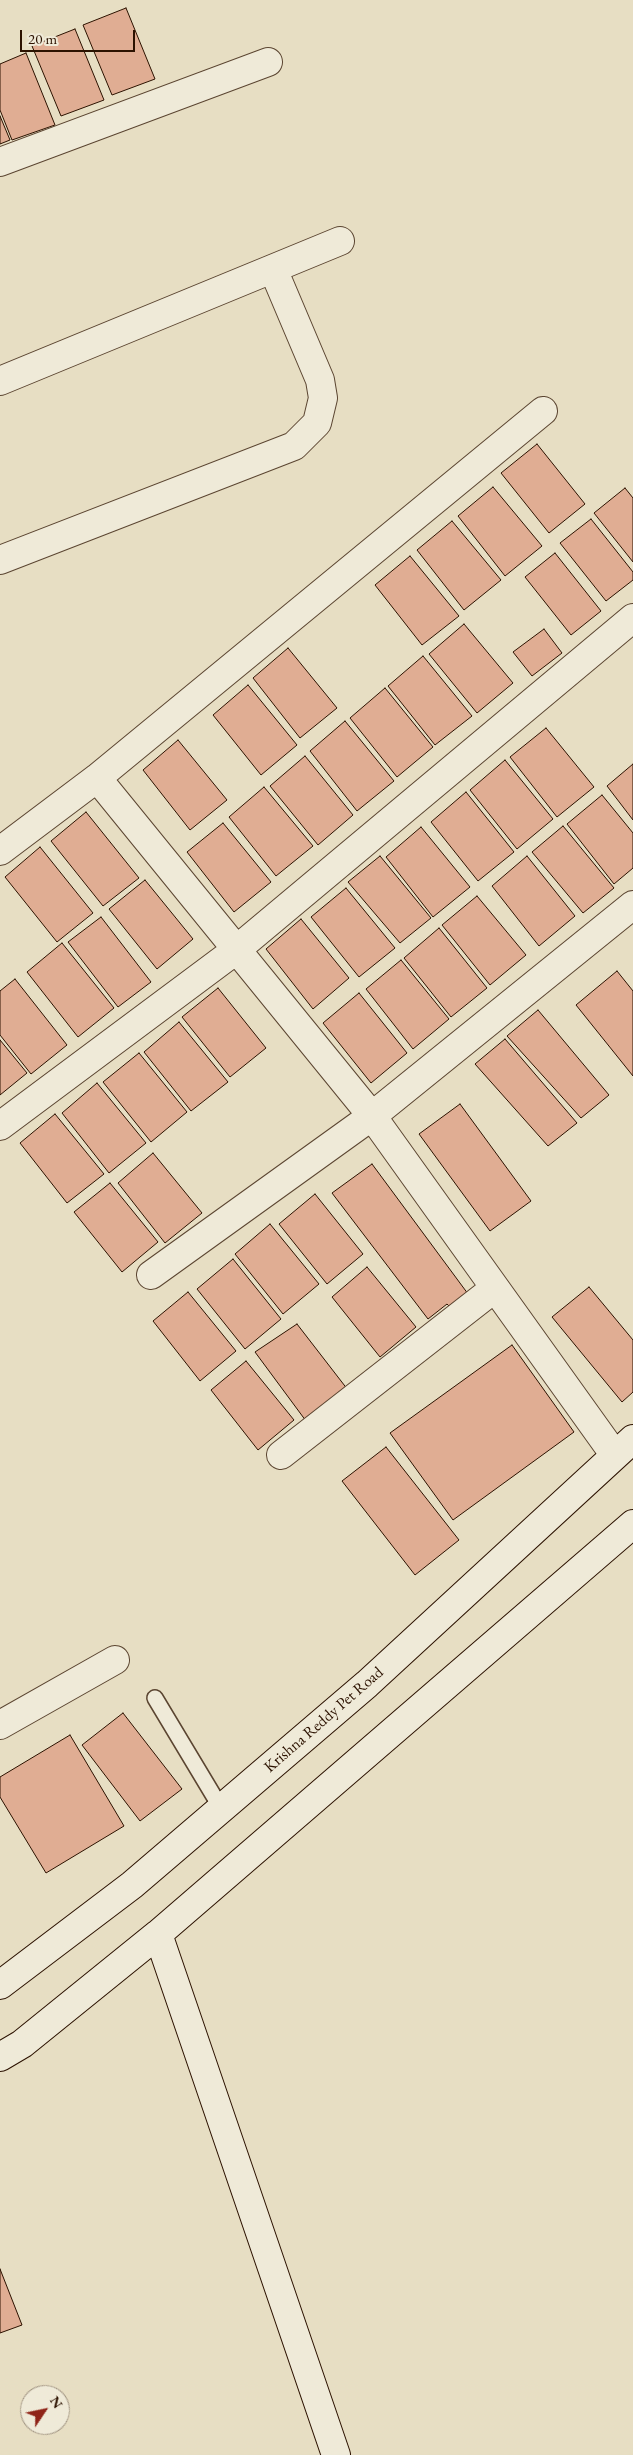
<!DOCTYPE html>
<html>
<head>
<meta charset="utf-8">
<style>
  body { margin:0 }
  #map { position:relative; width:633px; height:2455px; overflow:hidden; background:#e7dec3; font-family:"EB Garamond",serif }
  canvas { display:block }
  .north { position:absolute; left:20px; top:2385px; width:50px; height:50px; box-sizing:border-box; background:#efead8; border:1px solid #a19482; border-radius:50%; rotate:56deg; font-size:14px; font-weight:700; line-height:20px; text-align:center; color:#2c1200 }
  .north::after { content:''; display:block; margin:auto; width:18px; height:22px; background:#8f2418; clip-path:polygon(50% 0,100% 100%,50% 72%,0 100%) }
  .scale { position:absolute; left:20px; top:30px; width:115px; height:22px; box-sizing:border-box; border:2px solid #2c1200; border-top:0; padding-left:6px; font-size:15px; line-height:18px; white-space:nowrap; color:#2c1200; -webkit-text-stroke:4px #efead8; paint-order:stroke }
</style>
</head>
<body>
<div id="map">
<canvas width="633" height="2455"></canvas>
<div class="north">N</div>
<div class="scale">20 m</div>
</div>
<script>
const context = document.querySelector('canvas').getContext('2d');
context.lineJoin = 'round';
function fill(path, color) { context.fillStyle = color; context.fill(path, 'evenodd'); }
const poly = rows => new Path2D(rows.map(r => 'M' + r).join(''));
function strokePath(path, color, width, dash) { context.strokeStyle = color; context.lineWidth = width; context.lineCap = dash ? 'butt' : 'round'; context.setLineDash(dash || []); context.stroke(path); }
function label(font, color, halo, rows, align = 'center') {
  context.font = font + ' "EB Garamond",serif'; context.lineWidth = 4; context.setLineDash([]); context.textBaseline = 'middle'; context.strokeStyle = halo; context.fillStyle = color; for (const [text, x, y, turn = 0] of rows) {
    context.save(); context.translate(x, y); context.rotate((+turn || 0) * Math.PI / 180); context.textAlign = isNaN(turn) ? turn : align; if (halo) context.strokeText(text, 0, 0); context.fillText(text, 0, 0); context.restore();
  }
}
const building = poly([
  [126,8,155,79,112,95,83,25,126,8],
  [75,29,104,100,61,116,32,46,75,29],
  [26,53,55,125,12,140,0,110,0,64,26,53],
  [0,116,10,140,0,144,0,116],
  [537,444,585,504,549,533,501,473,537,444],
  [493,487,542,546,505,576,458,516,493,487],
  [625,488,633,498,633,562,594,513,625,488],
  [591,519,633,572,633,580,606,601,560,543,591,519],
  [452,521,501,580,464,610,417,550,452,521],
  [555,553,601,611,571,635,525,577,555,553],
  [410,556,459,616,422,645,375,585,410,556],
  [464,624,513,683,477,713,429,654,464,624],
  [544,629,562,653,532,676,513,652,544,629],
  [288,648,337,708,300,738,253,678,288,648],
  [423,656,472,716,435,745,388,686,423,656],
  [248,685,297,745,261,775,213,715,248,685],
  [385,688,433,747,397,777,350,718,385,688],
  [345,721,394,781,357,811,310,751,345,721],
  [546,728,594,787,557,817,510,757,546,728],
  [178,740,227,800,190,830,143,770,178,740],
  [305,756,353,815,318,845,270,786,305,756],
  [505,760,553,819,517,849,470,790,505,760],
  [633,764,633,820,607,786,633,764],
  [264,787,313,846,276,876,229,817,264,787],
  [466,792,514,852,478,881,431,822,466,792],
  [602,795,633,833,633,868,614,884,567,824,602,795],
  [86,812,139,878,103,906,51,841,86,812],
  [223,823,271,882,234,912,187,852,223,823],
  [563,826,614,888,583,913,532,852,563,826],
  [421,827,470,887,433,917,386,857,421,827],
  [40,847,93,913,57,942,5,877,40,847],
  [380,856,431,918,400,943,348,882,380,856],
  [527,856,575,916,539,946,492,886,527,856],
  [145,880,193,939,157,969,109,909,145,880],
  [346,888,395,948,359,977,311,917,346,888],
  [477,896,526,955,490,985,442,925,477,896],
  [101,917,151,982,118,1007,68,942,101,917],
  [301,919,349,978,313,1009,266,949,301,919],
  [439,928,487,988,451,1017,404,958,439,928],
  [62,943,114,1008,78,1037,27,972,62,943],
  [401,960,449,1019,413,1049,366,989,401,960],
  [617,971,633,991,633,1076,576,1005,617,971],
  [15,979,67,1045,31,1074,0,1035,0,991,15,979],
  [218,988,266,1048,230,1077,182,1017,218,988],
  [359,993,407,1053,371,1083,323,1023,359,993],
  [538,1010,609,1095,581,1118,507,1036,538,1010],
  [179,1022,228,1082,191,1111,144,1052,179,1022],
  [505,1039,577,1123,548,1146,475,1064,505,1039],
  [0,1040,27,1073,0,1095,0,1040],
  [139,1053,187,1112,151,1142,103,1082,139,1053],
  [97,1083,146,1143,109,1173,62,1113,97,1083],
  [460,1104,531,1201,490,1231,419,1134,460,1104],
  [55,1114,104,1174,67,1203,20,1143,55,1114],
  [153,1153,202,1213,165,1243,118,1183,153,1153],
  [372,1164,474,1302,457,1314,447,1304,428,1319,332,1193,372,1164],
  [110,1183,158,1242,122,1272,74,1212,110,1183],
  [315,1194,363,1254,327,1284,279,1224,315,1194],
  [270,1224,319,1284,283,1314,235,1254,270,1224],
  [233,1259,281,1319,245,1349,197,1289,233,1259],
  [367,1267,416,1327,380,1357,332,1297,367,1267],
  [589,1287,633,1340,633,1392,622,1402,552,1317,589,1287],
  [188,1292,236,1351,200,1381,153,1321,188,1292],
  [297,1324,348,1390,306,1421,255,1352,297,1324],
  [512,1345,574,1432,453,1520,390,1433,512,1345],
  [246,1361,294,1420,258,1450,211,1390,246,1361],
  [386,1447,459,1540,415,1575,342,1481,386,1447],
  [123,1713,182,1789,140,1821,82,1745,123,1713],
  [70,1735,124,1826,46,1873,0,1797,0,1777,70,1735],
  [0,2269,22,2325,0,2333,0,2269]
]);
fill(building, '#e0ad93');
strokePath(building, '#2c1200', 1);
const lane = poly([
  [155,1698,221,1808]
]);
const street = poly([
  [0,162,268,62],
  [0,381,340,241],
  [0,560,294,446,317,423,323,398,320,380,273,269],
  [97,778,372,1116,614,1454],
  [0,851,97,778,543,411],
  [0,1126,236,950,633,618],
  [151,1275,372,1116,633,905],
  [281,1455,495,1288],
  [0,1725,115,1660]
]);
const secondary = poly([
  [158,1934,336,2455],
  [0,1985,132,1885,367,1684,633,1439],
  [0,2057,22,2044,158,1934,633,1524]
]);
strokePath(lane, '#5b4531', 18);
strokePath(street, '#5b4531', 30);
strokePath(secondary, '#2c1200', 30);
strokePath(lane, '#efead8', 15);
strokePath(street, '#efead8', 28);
strokePath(secondary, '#efead8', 28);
label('16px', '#2c1200', '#efead8', [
  ["Krishna Reddy Pet Road",324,1720,-41]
]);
</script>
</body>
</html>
